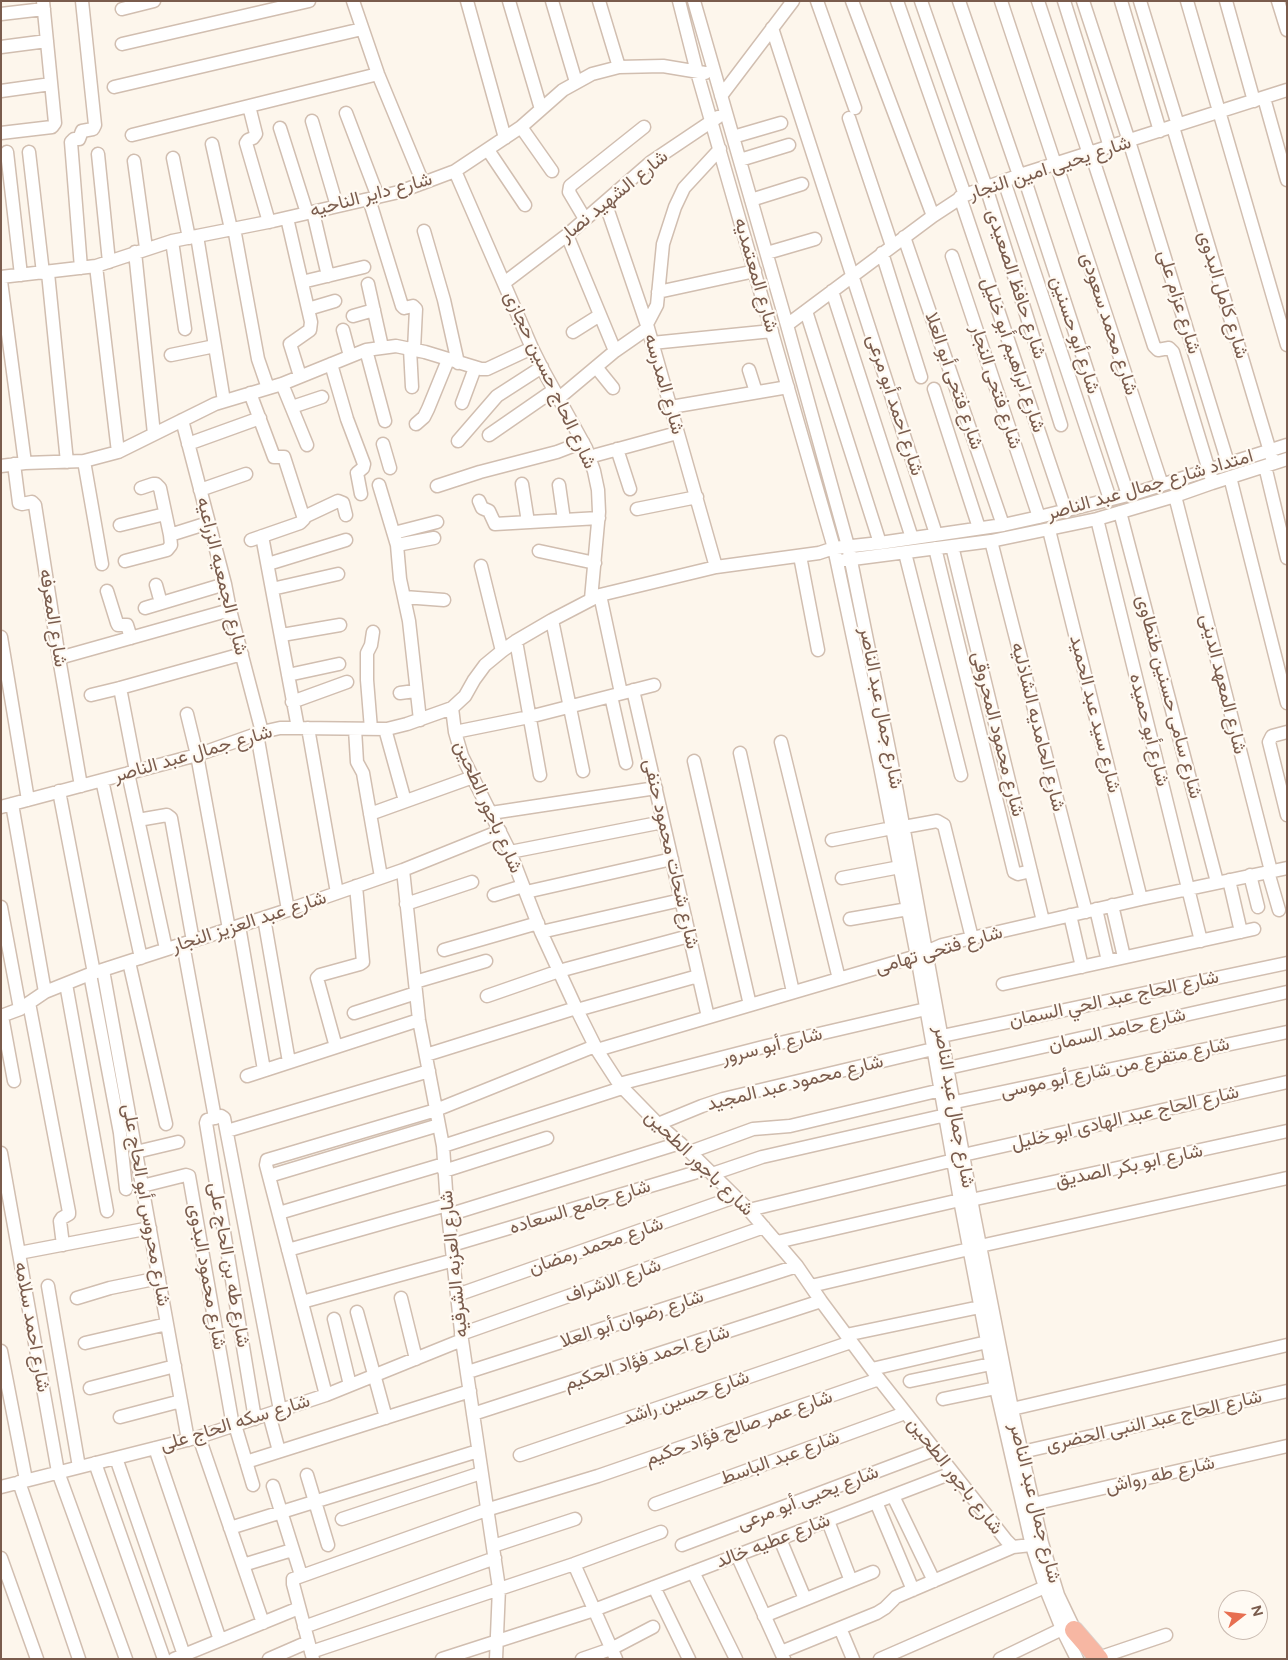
<!DOCTYPE html>
<html>
<head>
<meta charset="utf-8">
<style>
  body { margin:0 }
  #map { position:relative; width:1288px; height:1660px; overflow:hidden; background:#fdf6ec; font-family:Figtree,sans-serif }
  canvas { display:block }
  .frame { position:absolute; inset:0; border:2px solid #7a5c4d; pointer-events:none }
  .north { position:absolute; left:1218px; top:1590px; width:50px; height:50px; box-sizing:border-box; background:#fffaf3; border:1px solid #cabbb1; border-radius:50%; rotate:74deg; font-size:14px; font-weight:700; line-height:20px; text-align:center; color:#7a5c4d }
  .north::after { content:''; display:block; margin:auto; width:18px; height:22px; background:#e76f51; clip-path:polygon(50% 0,100% 100%,50% 72%,0 100%) }
</style>
</head>
<body>
<div id="map">
<canvas width="1288" height="1660"></canvas>
<div class="frame"></div>
<div class="north">N</div>
</div>
<script>
const context = document.querySelector('canvas').getContext('2d');
context.lineJoin = 'round';
const poly = rows => new Path2D(rows.map(r => 'M' + r).join(''));
function strokePath(path, color, width, dash) { context.strokeStyle = color; context.lineWidth = width; context.lineCap = dash ? 'butt' : 'round'; context.setLineDash(dash || []); context.stroke(path); }
function label(font, color, halo, rows, align = 'center') {
  context.font = font + ' Figtree,Vazirmatn,sans-serif'; context.lineWidth = 4.5; context.setLineDash([]); context.textBaseline = 'middle'; context.strokeStyle = halo; context.fillStyle = color; for (const [text, x, y, turn = 0] of rows) {
    context.save(); context.translate(x, y); context.rotate((+turn || 0) * Math.PI / 180); context.textAlign = isNaN(turn) ? turn : align; if (halo) context.strokeText(text, 0, 0); context.fillText(text, 0, 0); context.restore();
  }
}
const minor = poly([
  [353,1,378,74,423,183],
  [467,1,505,138],
  [509,1,541,109],
  [552,1,576,82],
  [599,1,619,67],
  [679,1,697,72,834,548,879,761,917,956,960,1200,996,1388,1032,1546,1045,1587,1062,1629,1077,1659],
  [694,1,787,325,848,546,891,759,974,1215,1012,1409,1042,1543,1058,1595,1078,1637],
  [817,1,855,108],
  [852,1,933,216],
  [897,1,965,195],
  [921,1,986,187,1061,425],
  [959,1,1019,175],
  [1001,1,1055,164],
  [1038,1,1089,154],
  [1064,1,1110,147],
  [1083,1,1129,141,1228,463],
  [1121,1,1160,131],
  [1140,1,1178,125],
  [1187,1,1287,345],
  [1226,1,1254,101],
  [1278,1,1287,30],
  [122,9,154,1],
  [1,14,44,9],
  [772,28,936,534],
  [122,44,309,1],
  [1,47,47,41],
  [114,87,362,29],
  [1,91,51,84],
  [721,96,793,1],
  [1264,98,1287,180],
  [249,106,256,134,253,138,248,140,246,143,269,222],
  [346,113,378,197],
  [849,118,892,246],
  [312,121,337,206],
  [521,127,552,171],
  [1173,127,1272,458],
  [280,128,307,213],
  [1,133,52,127,55,123,43,1],
  [132,135,378,74],
  [733,137,781,123],
  [212,144,231,229],
  [488,150,525,205],
  [7,152,21,275],
  [29,152,43,273],
  [1091,153,1154,346,1158,350,1169,348,1173,352,1211,477],
  [98,154,109,262],
  [173,158,189,238],
  [740,160,789,145],
  [134,161,146,248],
  [1056,163,1162,485],
  [455,171,532,348,543,370,586,448,594,471,598,490,599,512,591,599],
  [1023,174,1128,495],
  [1004,181,1110,499],
  [960,197,1066,512],
  [369,199,402,306,404,308,413,306,416,309,414,350],
  [751,200,802,184],
  [605,202,648,328,716,567],
  [313,212,328,276],
  [287,218,311,322,310,330,290,344,300,376],
  [585,219,569,192,570,186,644,127],
  [234,228,258,359,268,388],
  [424,231,444,300,458,363],
  [567,235,615,351],
  [197,236,224,401],
  [904,237,1003,525],
  [172,241,185,329],
  [135,252,154,434],
  [767,253,815,239],
  [882,253,921,377],
  [952,256,1039,517],
  [96,266,118,452],
  [81,268,71,142,74,139,79,139,82,131,93,129,95,125,82,1],
  [48,273,67,462],
  [1,277,96,266,172,241,273,221,399,192,455,171,521,127,563,90,592,74,619,67,663,66,705,73],
  [1,281,25,463],
  [302,282,364,267],
  [504,283,567,235,651,162,718,117],
  [368,284,382,347],
  [832,291,912,538],
  [658,292,755,271],
  [308,309,335,301],
  [806,311,880,543],
  [353,316,374,310],
  [647,324,657,305,663,244,675,207,684,188,720,149],
  [787,325,933,216,965,195,1023,174,1287,90],
  [343,330,350,356],
  [573,332,600,315],
  [652,343,772,331],
  [410,349,412,387],
  [366,350,385,421],
  [171,355,215,346],
  [331,364,347,419,364,464,363,468,357,473,361,494],
  [596,367,613,388],
  [749,370,756,392],
  [282,384,307,445],
  [934,389,979,528],
  [250,393,274,457,284,457,304,519,300,523,251,540],
  [559,398,615,351,648,328],
  [462,403,475,368],
  [292,407,322,397],
  [671,407,788,387],
  [182,420,225,584,230,610,262,732],
  [416,424,424,417,428,409,448,360],
  [489,435,554,390],
  [458,441,497,396,542,367],
  [188,444,260,418],
  [383,444,390,468],
  [617,449,630,489],
  [589,457,677,433],
  [84,461,102,564],
  [14,464,19,503,22,504,32,502,35,505,59,658,81,786],
  [1,466,25,463,84,461,118,452,215,404,282,384,366,350,396,346,425,352,481,369,487,369,532,348],
  [1265,466,1287,558],
  [1230,477,1287,703],
  [522,484,528,522],
  [379,485,397,545,400,579,409,621,420,720],
  [559,485,564,520],
  [437,486,480,472,557,452,583,442],
  [200,490,246,474],
  [1175,496,1271,871],
  [479,501,482,508,489,511,495,524,599,518],
  [637,509,697,497],
  [1120,512,1217,882],
  [304,517,338,501,343,503,346,515],
  [1097,519,1201,941],
  [120,525,165,514],
  [1049,530,1141,899],
  [394,533,437,522],
  [170,535,208,523],
  [262,536,298,728],
  [991,541,1086,912],
  [397,545,434,538],
  [952,546,1043,921],
  [935,548,1014,872,1018,874,1031,871],
  [539,551,595,563],
  [905,553,961,775],
  [800,556,818,650],
  [845,560,991,541,1097,519,1175,496,1212,483,1287,459],
  [125,561,167,550,171,545,170,535,160,488,156,484,153,484,141,488],
  [268,564,346,540],
  [481,566,502,651],
  [156,585,161,603],
  [272,589,338,574],
  [107,591,117,623,118,625,127,625,131,638],
  [600,595,621,693],
  [404,597,444,600],
  [145,608,225,584],
  [552,620,583,771],
  [282,635,340,625],
  [1,637,28,800],
  [516,641,540,775],
  [59,658,230,610],
  [288,675,339,664],
  [120,688,136,771],
  [633,690,708,1017],
  [400,693,415,691],
  [91,695,120,688,242,654],
  [611,696,626,763],
  [292,702,347,682],
  [452,708,455,732,462,756,510,852,541,932,576,1008,597,1050,619,1084,658,1124,690,1152,749,1210,797,1266,821,1301,879,1379,1006,1540,1013,1547,1040,1544],
  [187,714,197,755,229,929],
  [308,728,337,893],
  [355,729,357,762,363,773,381,877],
  [371,729,367,680,367,653,371,645,373,632],
  [385,729,405,801],
  [455,732,529,717,654,685],
  [1287,732,1272,736,1269,742,1287,815],
  [257,734,288,910],
  [781,742,839,979],
  [740,753,793,992],
  [694,761,750,1005],
  [128,773,166,949],
  [102,780,141,958],
  [59,791,94,973],
  [12,804,45,992],
  [1,807,197,755,262,732,280,728,298,728,387,729,407,724,452,708,465,696,474,680,485,665,502,651,516,641,552,620,600,595,716,567,819,553,834,548,880,543,1003,525,1039,517,1136,493,1287,445],
  [491,813,656,788],
  [370,814,473,777],
  [138,820,167,815,171,818,193,941],
  [904,827,937,821,944,825,972,938],
  [832,840,892,828],
  [510,852,663,822],
  [403,870,419,1020,443,1146,447,1205,462,1340,499,1588,496,1659],
  [1268,872,1279,910],
  [1250,875,1258,907],
  [842,878,900,867],
  [1229,880,1241,932],
  [526,892,672,859],
  [494,895,523,886],
  [406,904,472,882],
  [1112,905,1124,957],
  [1,907,20,1009],
  [1096,909,1108,961],
  [1070,915,1082,967],
  [264,918,289,1062],
  [850,919,908,909],
  [239,926,264,1070],
  [541,932,681,900],
  [183,944,215,1118],
  [444,950,538,923],
  [129,962,166,1124],
  [103,970,188,1440],
  [90,974,120,1133,126,1189],
  [415,982,486,961],
  [66,984,107,1211],
  [1003,984,1254,929],
  [487,996,559,971,689,936],
  [29,1003,69,1212,69,1214,62,1218,60,1221,63,1245],
  [577,1010,698,976],
  [354,1013,416,993],
  [1,1016,20,1009,45,992,90,974,288,910,403,870,500,831],
  [2,1016,14,1081],
  [942,1036,1287,963],
  [336,1047,317,978,320,975,360,964,363,962,356,886],
  [597,1050,917,956,942,945,1141,899,1287,868],
  [426,1055,576,1008],
  [948,1068,1287,992],
  [247,1076,419,1020],
  [619,1084,767,1046,926,1009],
  [946,1104,1287,1032],
  [658,1124,702,1106,723,1099,933,1049],
  [227,1131,429,1071],
  [443,1146,622,1088],
  [136,1152,178,1142],
  [690,1152,753,1129,790,1126,941,1090],
  [1,1153,58,1472,126,1659],
  [963,1155,1287,1082],
  [444,1171,547,1138],
  [712,1174,762,1157,946,1115],
  [269,1176,439,1125],
  [142,1186,186,1175,189,1176,233,1426],
  [971,1200,1287,1131],
  [749,1210,954,1160],
  [279,1213,444,1164],
  [448,1215,680,1143],
  [777,1242,960,1200],
  [452,1245,707,1169],
  [980,1246,1287,1178],
  [288,1250,447,1205],
  [19,1253,150,1228],
  [48,1286,79,1467],
  [811,1286,969,1249],
  [457,1295,735,1197],
  [77,1298,110,1288,159,1278],
  [401,1298,416,1359],
  [302,1302,454,1260],
  [357,1312,386,1418],
  [334,1319,350,1385],
  [461,1334,764,1227],
  [846,1335,980,1307],
  [85,1343,167,1324],
  [1,1351,26,1480],
  [872,1369,987,1342],
  [468,1372,797,1266],
  [910,1381,991,1364],
  [90,1388,175,1366],
  [326,1395,266,1165,267,1160,436,1110,595,1046],
  [943,1399,996,1388],
  [1012,1409,1287,1345],
  [269,1414,279,1451],
  [473,1414,821,1301],
  [120,1417,181,1401],
  [255,1419,206,1123,207,1120,221,1116,224,1118,280,1410],
  [235,1425,253,1485],
  [199,1437,263,1623],
  [155,1448,220,1640],
  [1022,1452,1287,1391],
  [520,1455,851,1342],
  [116,1458,184,1655],
  [246,1462,470,1391],
  [95,1463,164,1659],
  [307,1475,328,1545],
  [19,1482,79,1659],
  [273,1486,301,1575],
  [1,1487,199,1437,326,1395,462,1340],
  [893,1496,934,1581],
  [876,1502,913,1590],
  [655,1504,905,1413],
  [1033,1504,1287,1446],
  [342,1519,481,1473],
  [828,1521,851,1581],
  [230,1528,478,1451],
  [780,1539,805,1599],
  [682,1545,934,1450],
  [493,1546,575,1519],
  [737,1555,784,1659],
  [1,1558,37,1659],
  [574,1564,616,1659],
  [243,1565,292,1550],
  [693,1572,736,1659],
  [654,1587,689,1659],
  [764,1616,873,1572],
  [304,1627,495,1558],
  [840,1628,853,1659],
  [311,1652,574,1564,661,1532],
  [781,1652,877,1613,885,1608,896,1597,1013,1547],
  [1101,1657,1166,1635],
  [174,1659,299,1608],
  [269,1659,308,1642],
  [313,1659,293,1584,293,1579,296,1578,486,1510,598,1476,879,1379],
  [442,1659,594,1610,952,1473],
  [582,1659,611,1649,653,1627],
  [880,1659,1045,1587],
  [1000,1659,1062,1629]
]);
const highway = poly([
  [1074,1630,1099,1659]
]);
strokePath(minor, '#d1beb0', 15);
strokePath(highway, '#dad1cd', 20);
strokePath(minor, '#fff', 12);
strokePath(highway, '#f7b7a3', 18);
label('19px', '#7a5c4d', '#fffaf3', [
  ["شارع يحيى امين النجار",1050,168,-18],
  ["شارع داير الناحيه",371,195,-15],
  ["شارع الشهيد نصار",614,196,-39],
  ["شارع المعتمديه",756,275,74],
  ["شارع حافظ الصعيدى",1016,284,72],
  ["شارع كامل البدوى",1223,295,73],
  ["شارع عزام على",1179,302,73],
  ["شارع محمد سعودى",1109,324,72],
  ["شارع أبو حسنين",1075,335,72],
  ["شارع ابراهيم أبو خليل",1013,355,71],
  ["شارع الحاج حسين حجازى",550,380,65],
  ["شارع فتحى أبو العلا",954,381,71],
  ["شارع المدرسه",664,384,74],
  ["شارع فتحى النجار",996,387,72],
  ["شارع احمد أبو مرعى",895,405,72],
  ["امتداد شارع جمال عبد الناصر",1150,485,-16],
  ["شارع الجمعيه الزراعيه",222,576,76],
  ["شارع المعرفه",53,618,81],
  ["شارع المعهد الدينى",1223,684,76],
  ["شارع سامى حسنين طنطاوى",1169,697,75],
  ["شارع جمال عبد الناصر",881,708,79],
  ["شارع سيد عبد الحميد",1095,714,76],
  ["شارع الحامديه الشاذليه",1038,727,76],
  ["شارع أبو حميده",1149,730,76],
  ["شارع محمود المحروقى",998,734,76],
  ["شارع جمال عبد الناصر",193,754,-16],
  ["شارع باجور الطحين",488,807,66],
  ["شارع شحات محمود حنفى",671,854,77],
  ["شارع عبد العزيز النجار",249,922,-18],
  ["شارع فتحى تهامى",939,950,-16],
  ["شارع الحاج عبد الحي السمان",1114,999,-12],
  ["شارع حامد السمان",1117,1030,-13],
  ["شارع أبو سرور",772,1046,-14],
  ["شارع متفرع من شارع أبو موسى",1115,1068,-12],
  ["شارع محمود عبد المجيد",795,1083,-14],
  ["شارع جمال عبد الناصر",954,1107,80],
  ["شارع الحاج عبد الهادى ابو خليل",1125,1118,-13],
  ["شارع باجور الطحين",699,1163,44],
  ["شارع ابو بكر الصديق",1129,1166,-12],
  ["شارع محروس أبو الحاج على",146,1205,80],
  ["شارع جامع السعاده",580,1207,-17],
  ["شارع محمد رمضان",596,1246,-19],
  ["شارع العزبه الشرقيه",454,1264,-96],
  ["شارع طه بن الحاج على",229,1265,80],
  ["شارع محمود البدوى",207,1277,80],
  ["شارع الاشراف",613,1281,-19],
  ["شارع رضوان أبو العلا",632,1319,-18],
  ["شارع احمد سلامه",32,1327,80],
  ["شارع احمد فؤاد الحكيم",647,1358,-18],
  ["شارع حسين راشد",686,1398,-19],
  ["شارع الحاج عبد النبى الحضرى",1154,1421,-13],
  ["شارع سكه الحاج على",235,1423,-17],
  ["شارع عمر صالح فؤاد حكيم",739,1428,-19],
  ["شارع عبد الباسط",780,1458,-20],
  ["شارع طه رواش",1160,1475,-13],
  ["شارع باجور الطحين",955,1476,52],
  ["شارع يحيى أبو مرعى",808,1498,-21],
  ["شارع جمال عبد الناصر",1035,1503,76],
  ["شارع عطيه خالد",773,1541,-21]
]);
</script>
</body>
</html>
